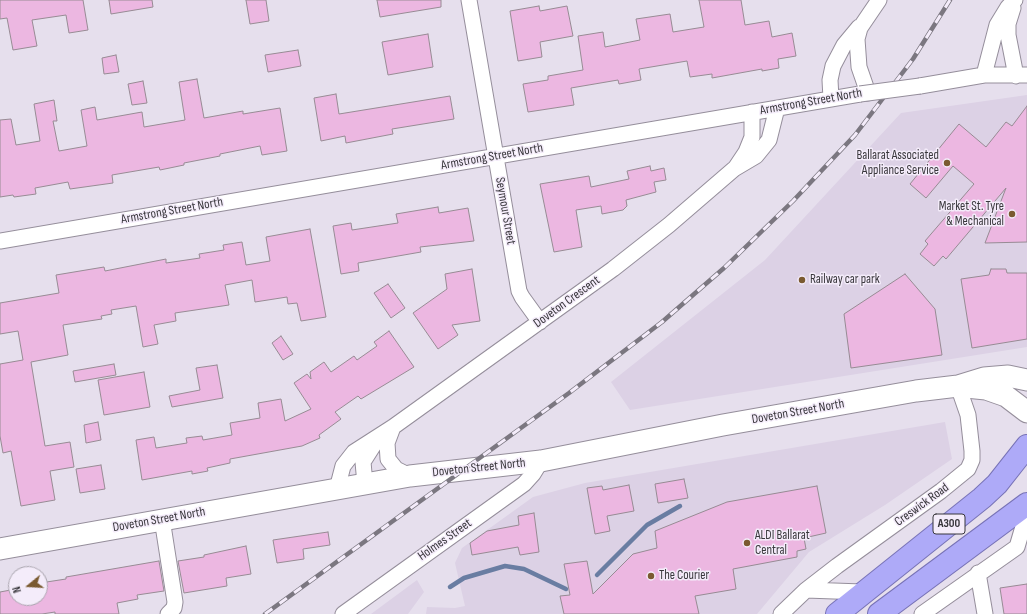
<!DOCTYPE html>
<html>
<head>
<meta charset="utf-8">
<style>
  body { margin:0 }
  #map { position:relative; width:1027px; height:614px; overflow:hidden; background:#e6dfed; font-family:"Sofia Sans Condensed",sans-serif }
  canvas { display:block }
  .north { position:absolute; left:8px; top:566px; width:40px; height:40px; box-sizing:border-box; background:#f4ecfa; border:1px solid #a9a4ae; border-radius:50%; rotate:252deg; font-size:11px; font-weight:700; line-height:16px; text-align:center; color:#39373c }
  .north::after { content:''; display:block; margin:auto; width:14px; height:18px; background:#7a5a30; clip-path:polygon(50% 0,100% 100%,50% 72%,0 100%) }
</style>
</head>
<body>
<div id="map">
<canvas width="1027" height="614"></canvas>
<div class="north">N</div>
</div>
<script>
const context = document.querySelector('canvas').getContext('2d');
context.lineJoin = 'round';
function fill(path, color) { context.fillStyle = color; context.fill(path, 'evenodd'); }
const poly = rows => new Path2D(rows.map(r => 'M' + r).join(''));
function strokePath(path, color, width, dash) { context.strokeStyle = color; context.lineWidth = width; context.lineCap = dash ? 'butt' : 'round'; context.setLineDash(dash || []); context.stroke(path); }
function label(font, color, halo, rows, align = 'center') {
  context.font = font + ' "Sofia Sans Condensed",sans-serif'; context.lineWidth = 3; context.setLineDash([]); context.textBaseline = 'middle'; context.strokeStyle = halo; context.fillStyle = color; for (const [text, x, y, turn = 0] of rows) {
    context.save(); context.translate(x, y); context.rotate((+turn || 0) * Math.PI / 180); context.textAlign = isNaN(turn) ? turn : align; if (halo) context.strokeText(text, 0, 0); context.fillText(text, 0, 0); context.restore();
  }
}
fill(poly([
  [1027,95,1027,347,630,410,611,382,765,260,901,113],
  [945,422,952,459,885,505,809,552,757,614,426,614,427,607,455,608,465,606,455,563,462,548,533,497,585,483],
  [417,580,424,592,408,614,371,614]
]), '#dcd1e5');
strokePath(poly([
  [597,575,647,525,680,506],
  [450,587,464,578,505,566,524,569,566,589]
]), '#697da2', 4.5);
const building = poly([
  [0,0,83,0,88,30,69,33,66,15,32,20,37,46,13,50,7,18,0,19,0,0],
  [109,0,152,0,153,7,111,14,109,0],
  [246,0,266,0,269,21,250,24,246,0],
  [377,0,441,0,441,7,380,17,377,0],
  [699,0,741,0,745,25,769,21,772,37,792,33,796,56,778,59,779,68,762,71,762,69,712,78,712,74,690,77,687,61,639,69,641,80,619,84,618,80,571,88,574,105,528,112,523,84,548,80,548,76,583,70,578,36,603,32,605,47,640,40,636,19,670,14,673,32,704,27,699,0],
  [539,6,540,11,567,6,573,36,540,42,542,57,518,61,510,11,539,6],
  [428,34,433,67,388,75,382,42,428,34],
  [298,50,301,66,268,72,265,55,298,50],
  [116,55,119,72,104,74,102,58,116,55],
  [197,79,204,118,243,111,243,114,280,108,287,151,262,155,260,146,220,154,220,156,184,163,184,165,160,170,159,167,112,175,113,183,70,189,68,182,35,188,36,194,14,197,13,195,0,197,0,120,11,119,16,145,40,141,34,104,54,100,57,121,53,121,59,151,87,146,81,110,95,107,97,120,142,112,144,127,185,120,179,82,197,79],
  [143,81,147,103,132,105,128,84,143,81],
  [336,94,339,114,450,96,454,119,392,129,393,134,346,143,345,136,321,141,314,98,336,94],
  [1027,106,1027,242,985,243,1006,188,946,259,943,256,934,266,920,254,928,244,925,241,974,184,953,166,926,198,910,184,959,124,986,147,1006,122,1012,126,1027,106],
  [650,166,651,171,664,168,666,180,654,182,656,192,626,200,627,206,623,210,602,214,601,206,576,210,582,247,554,252,540,184,589,176,591,187,629,179,627,171,650,166],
  [438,207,439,213,468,208,474,241,420,247,421,252,358,263,359,271,341,274,333,226,351,223,352,230,398,223,396,214,438,207],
  [310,229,326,317,301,321,297,303,288,304,287,297,255,302,252,280,225,285,229,305,175,313,176,321,154,325,158,344,143,347,136,306,111,310,112,314,101,316,102,319,63,325,68,355,31,362,45,446,70,442,74,467,50,471,55,500,21,506,11,451,3,453,0,436,0,364,23,360,18,331,0,334,0,303,59,293,56,275,104,267,105,271,166,259,166,263,200,258,199,254,224,250,223,245,242,242,246,265,270,261,266,237,310,229],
  [472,269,480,321,452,325,458,335,438,349,413,313,447,289,445,274,472,269],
  [991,269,1006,269,1007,273,1027,273,1027,339,972,348,961,279,989,275,991,269],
  [905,274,935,309,942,355,851,368,844,314,905,274],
  [388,284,405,308,391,318,374,293,388,284],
  [389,331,414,367,361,399,358,396,335,412,341,419,319,435,320,438,302,446,230,459,230,463,207,468,208,471,192,474,192,471,142,480,136,440,154,437,156,448,187,443,186,438,202,436,203,440,232,435,230,423,260,418,258,403,281,399,285,421,311,409,294,383,307,374,311,379,310,372,324,362,331,372,354,356,357,360,377,346,374,342,389,331],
  [281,336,293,354,283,360,272,343,281,336],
  [114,364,116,375,75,382,73,371,114,364],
  [217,365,223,398,172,407,169,396,200,390,196,368,217,365],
  [144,372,150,407,104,415,98,380,144,372],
  [98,422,101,440,86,443,84,425,98,422],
  [101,465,105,489,80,493,76,469,101,465],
  [684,479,688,498,658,503,655,484,684,479],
  [629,485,634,511,607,516,610,531,595,534,587,488,602,486,603,490,629,485],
  [817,486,826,533,804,538,806,549,797,551,797,557,733,569,736,589,695,596,699,614,564,614,560,596,570,595,564,564,587,561,593,594,633,554,657,548,655,531,727,502,817,486],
  [534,513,539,552,520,555,518,547,472,555,470,543,487,531,519,525,518,516,534,513],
  [328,532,330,545,303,549,304,559,277,563,273,540,328,532],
  [246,546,251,574,226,578,227,586,184,593,178,561,204,557,204,555,246,546],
  [159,561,164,591,137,595,138,599,117,603,119,614,55,614,55,612,42,614,0,614,0,592,16,589,16,598,40,598,40,583,66,579,66,577,159,561],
  [1027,584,1027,614,1004,614,1000,588,1027,584]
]);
fill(building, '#ecb7e1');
strokePath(building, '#978b94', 1);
const minor = poly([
  [469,0,519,291,522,297,540,322],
  [1013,8,1008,24,1008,35,1016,76],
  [984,75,997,25,1008,7,1015,0],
  [920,86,984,75,1027,75],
  [868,93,859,67,857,39,860,28,879,0],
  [831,99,830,80,833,66,844,45,859,27],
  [736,167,746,152,752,137,752,112],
  [0,241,860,94],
  [393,427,387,443,388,459,396,469,410,476],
  [365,484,363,462,377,440],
  [337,489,343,466,354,452,393,427,613,269,669,225,734,169,756,156,769,140,777,108],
  [162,519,175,602,174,608,168,614],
  [978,573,985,614],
  [806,590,862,592],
  [343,614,524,484,533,474,541,461],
  [781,614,806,590,837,566,941,491,968,469,972,460,972,451,968,415,958,386],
  [922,614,1017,547,1027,513]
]);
const secondary = poly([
  [966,387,986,389,1006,396,1027,412],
  [0,549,410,476,541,461,723,425,916,391,958,386,984,378,1008,376,1027,380]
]);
const trunk = poly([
  [837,614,982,498,997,484,1027,446],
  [879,614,1027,504]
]);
strokePath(minor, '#958e9b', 17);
strokePath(secondary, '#958e9b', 23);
strokePath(trunk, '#7873b6', 24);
strokePath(minor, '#fff', 15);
strokePath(secondary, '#fff', 21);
strokePath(trunk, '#aeaaf8', 22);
const rail = poly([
  [265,614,569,393,662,322,724,268,793,201,855,135,913,59,950,0]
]);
strokePath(rail, '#7b7780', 4.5);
strokePath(rail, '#f4ecfa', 3, [9]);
const minorBridge = poly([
  [860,94,920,86]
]);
strokePath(minorBridge, '#958e9b', 17, []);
strokePath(minorBridge, '#fff', 15);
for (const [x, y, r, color] of [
  [947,163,4,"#7a5a30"],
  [1012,214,4,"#7a5a30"],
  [802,280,4,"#7a5a30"],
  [747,543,4,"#7a5a30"],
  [651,576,4,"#7a5a30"]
]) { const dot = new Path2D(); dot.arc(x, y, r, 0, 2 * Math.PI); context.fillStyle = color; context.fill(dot); strokePath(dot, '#f4ecfa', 1.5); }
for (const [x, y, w] of [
  [949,524,32]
]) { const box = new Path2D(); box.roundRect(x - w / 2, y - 10, w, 20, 3); context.fillStyle = '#f4ecfa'; context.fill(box); strokePath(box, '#39373c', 1); }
label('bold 12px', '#39373c', null, [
  ["A300",949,524]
]);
label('13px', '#39373c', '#f4ecfa', [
  ["Armstrong Street North",811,102,-10],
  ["Armstrong Street North",492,157,-10],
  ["Armstrong Street North",172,211,-10],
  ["Seymour Street",505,211,80],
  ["Doveton Crescent",567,302,-36],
  ["Doveton Street North",798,412,-10],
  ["Doveton Street North",479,468,-6],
  ["Creswick Road",922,505,-36],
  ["Doveton Street North",159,520,-10],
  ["Holmes Street",445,540,-35]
]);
label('13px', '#39373c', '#f4ecfa', [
  ["Ballarat Associated",939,156,"right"],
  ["Appliance Service",939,171,"right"],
  ["Market St. Tyre",1004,207,"right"],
  ["& Mechanical",1004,222,"right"],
  ["Railway car park",810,280],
  ["ALDI Ballarat",755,536],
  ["Central",755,551],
  ["The Courier",659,576]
], 'left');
</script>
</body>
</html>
